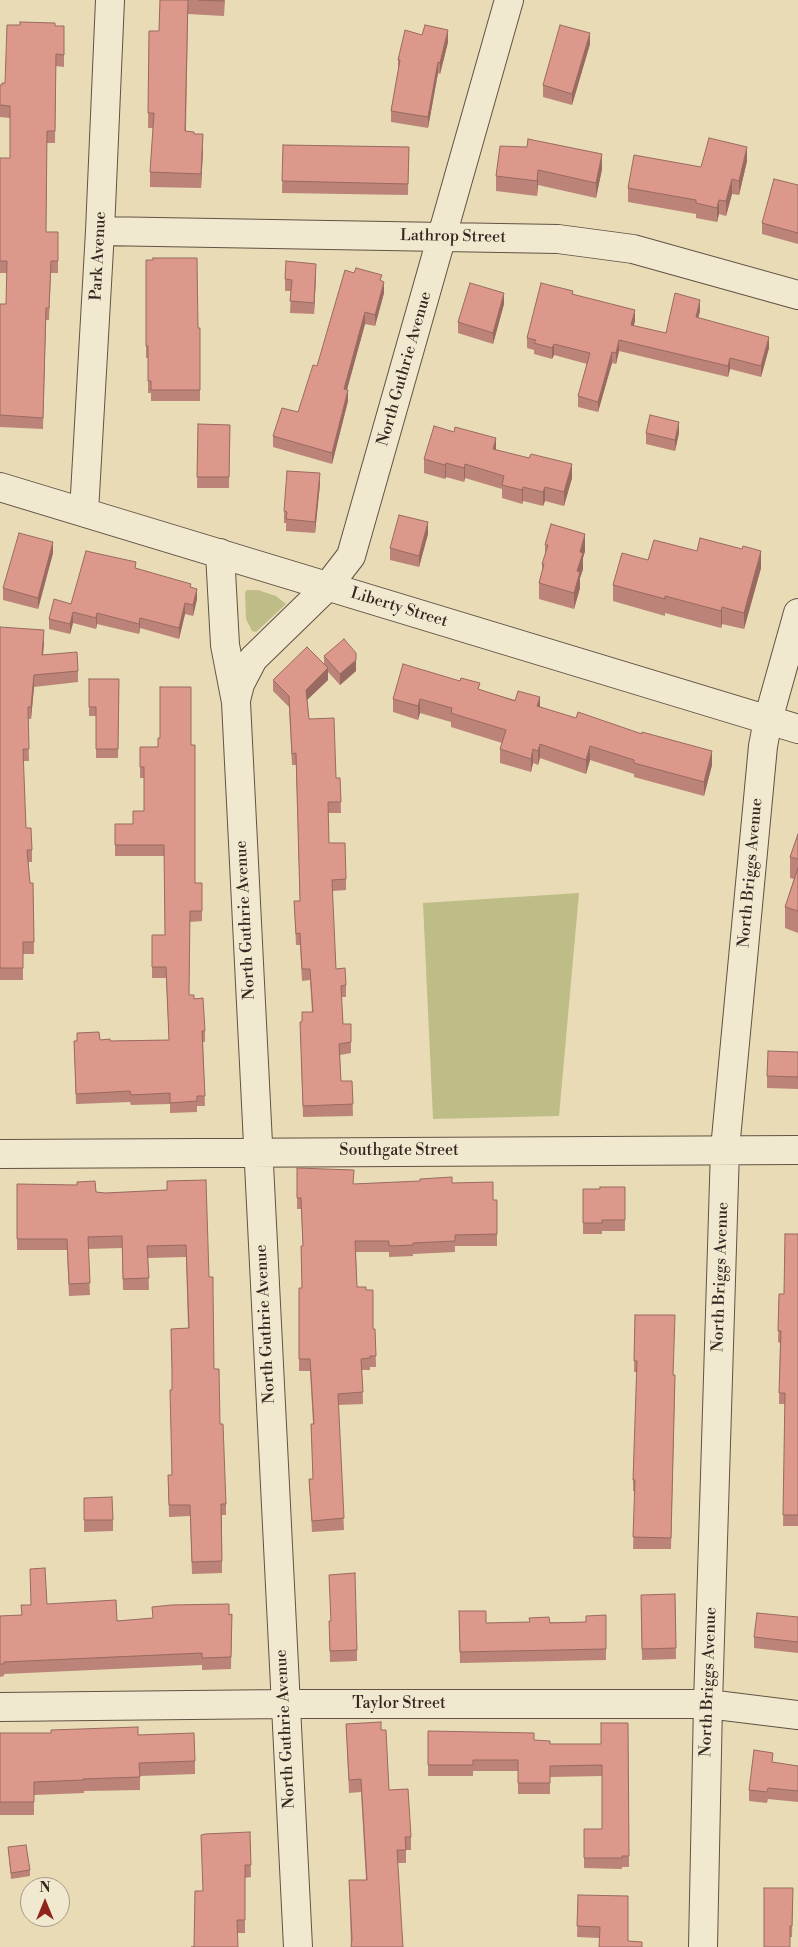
<!DOCTYPE html>
<html>
<head>
<meta charset="utf-8">
<style>
  body { margin:0 }
  #map { position:relative; width:798px; height:1947px; overflow:hidden; background:#e8dbb5; font-family:"Libre Bodoni",serif }
  canvas { display:block }
  .north { position:absolute; left:20px; top:1877px; width:50px; height:50px; box-sizing:border-box; background:#f0e8cf; border:1px solid #a59a89; border-radius:50%; rotate:0deg; font-size:14px; font-weight:700; line-height:20px; text-align:center; color:#342620 }
  .north::after { content:''; display:block; margin:auto; width:18px; height:22px; background:#8f2418; clip-path:polygon(50% 0,100% 100%,50% 72%,0 100%) }
</style>
</head>
<body>
<div id="map">
<canvas width="798" height="1947"></canvas>
<div class="north">N</div>
</div>
<script>
const context = document.querySelector('canvas').getContext('2d');
context.lineJoin = 'round';
function fill(path, color) { context.fillStyle = color; context.fill(path, 'evenodd'); }
const poly = rows => new Path2D(rows.map(r => 'M' + r).join(''));
function strokePath(path, color, width, dash) { context.strokeStyle = color; context.lineWidth = width; context.lineCap = dash ? 'butt' : 'round'; context.setLineDash(dash || []); context.stroke(path); }
function label(font, color, halo, rows, align = 'center') {
  context.font = font + ' "Libre Bodoni",serif'; context.lineWidth = 5; context.setLineDash([]); context.textBaseline = 'middle'; context.strokeStyle = halo; context.fillStyle = color; for (const [text, x, y, turn = 0] of rows) {
    context.save(); context.translate(x, y); context.rotate((+turn || 0) * Math.PI / 180); context.textAlign = isNaN(turn) ? turn : align; if (halo) context.strokeText(text, 0, 0); context.fillText(text, 0, 0); context.restore();
  }
}
fill(poly([
  [247,590,258,590,276,596,286,604,256,632,252,631,246,619,245,592],
  [579,893,559,1116,433,1119,423,903]
]), '#bebd88');
const minor = poly([
  [100,231,558,239,633,249,798,295],
  [0,487,798,729],
  [84,512,100,231,110,0],
  [220,553,225,645,236,702,298,1947],
  [236,700,240,684,253,659,327,587,351,556,509,0],
  [0,1154,798,1150],
  [0,1707,285,1704,708,1704,798,1715],
  [703,1947,708,1704,725,1149,763,746,768,720,798,613]
]);
strokePath(minor, '#615345', 30);
strokePath(minor, '#f0e8cf', 28);
fill(poly([
  [160,0,225,0,224,16,188,14,186,131,194,134,203,149,201,188,150,187,150,172,153,128,148,128,149,31,159,31],
  [55,26,64,26,64,67,56,66,55,143,47,143,46,232,58,232,58,273,51,273,49,320,46,320,43,429,0,427,0,304,6,304,7,273,0,273,0,158,10,158,10,118,0,117,0,85,2,85,5,83],
  [448,42,440,74,438,73,428,128,391,122,391,111,398,71,398,60],
  [590,44,572,105,543,97,543,85],
  [283,145,409,147,408,195,282,193],
  [500,146,602,169,596,198,538,185,537,196,496,191,496,176],
  [747,161,739,195,732,194,726,216,719,214,717,222,696,218,696,214,628,202,628,188,701,167],
  [798,185,798,244,762,234,762,223],
  [146,260,198,328,200,328,200,401,151,401,151,393,148,393,148,358,146,358],
  [316,275,314,314,290,313,291,291,285,291,285,279],
  [382,281,384,293,375,326,365,324,347,390,348,401,332,464,273,447,273,436,298,412],
  [573,294,635,321,633,326,666,333,700,311,698,318,769,348,761,377,730,369,728,377,619,351,616,364,612,363,598,412,578,407,578,396,587,364,554,355,552,359,534,354,534,350,527,348,527,338],
  [504,304,493,344,458,333,458,322],
  [198,424,230,425,229,488,197,488],
  [646,433,679,433,675,451,646,444],
  [496,450,572,478,564,506,545,501,543,506,523,501,522,504,502,498,502,489,465,478,464,482,446,477,445,479,424,473,424,459],
  [320,484,315,533,286,531,286,523,284,523,284,511],
  [428,534,419,567,390,560,390,548],
  [545,545,585,551,583,558,583,569,580,578,580,588,574,609,539,599,539,583,542,571,542,564,545,555],
  [53,553,38,609,3,600,3,588],
  [648,560,761,568,744,629,722,624,721,628,665,613,665,616,613,601,613,585],
  [136,568,191,587,197,599,193,616,185,614,179,639,140,628,139,634,97,624,96,629,73,623,70,634,49,629,49,619,71,604],
  [0,627,44,642,43,655,78,671,78,682,34,687,31,719,28,719,29,761,23,761,26,828,32,850,32,862,28,862,30,883,33,883,34,954,23,954,23,980,0,980],
  [324,656,356,671,340,685,328,672,328,680,307,700,309,719,336,778,340,778,341,813,328,813,329,843,346,879,346,890,332,891,336,969,346,985,346,997,341,997,343,1024,351,1042,351,1053,340,1055,341,1081,352,1081,353,1116,303,1117,300,1022,302,1022,312,1012,310,980,302,981,300,945,296,945,294,901,300,901,296,765,292,765,289,707,273,691,273,680,324,664],
  [89,679,119,679,118,758,96,758,96,716,89,716],
  [480,690,540,707,712,765,704,796,634,777,634,774,590,760,586,774,540,758,538,765,533,763,531,772,500,763,500,749,502,743,451,727,451,722,420,713,418,720,393,712,393,699],
  [191,745,195,883,202,883,202,921,190,922,189,995,194,999,205,1031,205,1042,203,1042,205,1106,197,1106,197,1112,170,1113,170,1104,131,1105,130,1102,76,1104,74,1041,100,1040,110,1041,169,1040,166,978,152,978,152,935,165,935,164,856,115,856,115,824,133,824,144,811,144,778,140,778,140,747,158,747],
  [798,834,798,933,785,928,785,907,794,879,790,878,790,857],
  [798,1052,798,1089,767,1088,767,1076],
  [297,1168,353,1184,452,1183,493,1200,497,1200,497,1246,455,1246,455,1252,413,1254,413,1256,389,1257,389,1252,356,1252,357,1287,366,1290,373,1329,375,1329,376,1367,370,1367,370,1370,362,1370,363,1404,338,1405,344,1530,312,1532,309,1479,313,1479,311,1424,313,1424,310,1371,299,1371,299,1288,302,1288,301,1246,303,1246,301,1209,297,1209],
  [17,1184,105,1193,167,1190,209,1277,214,1369,220,1424,226,1504,226,1515,222,1515,222,1573,192,1574,190,1516,169,1517,168,1475,172,1475,172,1378,171,1329,188,1328,186,1257,148,1258,149,1290,123,1290,122,1248,88,1249,90,1295,69,1296,67,1250,17,1250],
  [625,1187,625,1231,602,1231,602,1234,583,1234,583,1189,600,1189],
  [798,1234,798,1526,783,1526,785,1404,779,1404,780,1343,778,1342,779,1294,784,1294],
  [635,1315,673,1375,675,1386,671,1549,633,1549,635,1491,633,1491,633,1480,637,1372,634,1372],
  [84,1498,113,1520,113,1531,84,1532],
  [329,1575,357,1650,357,1661,330,1662,329,1621,331,1621],
  [675,1594,676,1659,642,1660,641,1606],
  [47,1604,117,1621,232,1614,231,1669,202,1670,202,1665,4,1674,4,1676,0,1677,0,1616,21,1615],
  [606,1615,606,1660,460,1663,459,1623,486,1623,586,1622],
  [790,1617,798,1617,798,1653,754,1648,754,1637],
  [628,1723,629,1867,622,1867,622,1869,584,1868,584,1829,602,1829,602,1776,550,1777,550,1794,518,1794,518,1771,473,1771,473,1776,428,1776,428,1731,534,1740,550,1744,601,1744],
  [346,1724,381,1730,389,1790,411,1837,411,1850,406,1850,406,1863,398,1863,351,1947,349,1880,366,1880,361,1792,349,1793],
  [138,1735,195,1761,195,1774,140,1776,140,1790,84,1791,84,1793,34,1795,34,1815,0,1815,0,1736],
  [773,1763,798,1766,798,1802,768,1799,767,1803,749,1801,749,1790],
  [250,1832,251,1877,245,1878,245,1933,237,1933,194,1947,203,1891],
  [8,1847,30,1870,30,1876,11,1879],
  [764,1888,793,1899,792,1937,790,1937],
  [578,1895,628,1941,599,1938,577,1937]
]), '#bc8378');
fill(poly([
  [448,30,448,42,440,74,440,63],
  [590,33,590,44,572,105,572,94],
  [438,62,438,73,428,128,428,117],
  [203,134,203,149,201,188,201,174],
  [747,147,747,161,739,195,739,181],
  [602,154,602,169,596,198,596,183],
  [538,170,538,185,537,196,537,181],
  [732,179,732,194,726,216,726,201],
  [719,200,719,214,717,222,717,208],
  [316,264,316,275,314,314,314,303],
  [384,282,384,293,375,326,375,315],
  [504,293,504,304,493,344,493,333],
  [700,300,700,311,696,328,696,317],
  [635,310,635,321,631,336,631,325],
  [365,312,365,324,344,400,344,389],
  [769,337,769,348,761,377,761,366],
  [619,340,619,351,616,364,616,353],
  [554,344,554,355,552,359,552,348],
  [612,352,612,363,598,412,598,402],
  [730,358,730,369,728,377,728,366],
  [348,390,348,401,332,464,332,453],
  [679,422,679,433,675,451,675,440],
  [496,438,496,452,493,449],
  [446,463,446,477,445,479,445,465],
  [465,464,465,478,464,482,464,468],
  [572,464,572,478,564,506,564,492],
  [320,473,320,484,315,533,315,522],
  [523,487,523,501,522,504,522,490],
  [545,487,545,501,543,506,543,492],
  [428,522,428,534,419,567,419,556],
  [585,534,585,551,583,558,583,569,580,578,580,588,574,609,574,593,580,552],
  [53,542,53,553,38,609,38,598],
  [761,551,761,568,744,629,744,613],
  [197,589,197,599,193,616,193,605],
  [185,603,185,614,179,639,179,628],
  [722,607,722,624,721,628,721,611],
  [73,612,73,623,70,634,70,624],
  [97,613,97,624,96,629,96,618],
  [140,618,140,628,139,634,139,624],
  [44,630,44,642,42,667,42,655],
  [356,660,356,671,340,685,340,674],
  [328,668,328,680,306,701,306,690],
  [34,675,34,687,31,719,31,707],
  [540,697,540,711,537,706],
  [420,699,420,713,418,720,418,706],
  [540,744,540,758,538,765,538,751],
  [590,746,590,760,586,774,586,760],
  [533,749,533,763,531,772,531,759],
  [712,751,712,765,704,796,704,782]
]), '#996a61');
const building = poly([
  [160,0,188,0,185,131,194,132,194,134,203,134,201,174,150,172,154,113,148,113,149,31,159,31,160,0],
  [199,0,224,0,224,1,199,0],
  [20,22,55,23,55,26,64,26,64,55,56,54,55,131,47,131,46,232,58,232,58,261,51,261,49,308,46,308,43,418,0,415,0,304,6,304,7,261,0,261,0,158,10,158,10,106,0,105,0,85,2,85,2,83,5,83,7,25,20,25,20,22],
  [425,25,448,30,440,63,438,62,428,117,391,111,400,60,398,60,405,30,422,35,425,25],
  [560,25,590,33,572,94,543,85,560,25],
  [709,138,747,147,739,181,732,179,726,201,719,200,717,208,696,203,696,200,628,188,634,155,701,167,709,138],
  [528,139,602,154,596,183,538,170,537,181,496,176,500,146,527,147,528,139],
  [283,145,409,147,408,184,282,181,283,145],
  [774,179,798,185,798,233,762,223,774,179],
  [153,258,197,258,198,328,200,328,200,390,151,390,151,381,148,381,148,346,146,346,146,260,153,260,153,258],
  [286,261,316,264,314,303,290,301,292,280,285,279,286,261],
  [356,268,382,275,380,280,384,282,375,315,365,312,344,389,348,390,332,453,273,436,282,408,298,412,313,365,317,366,345,270,354,273,356,268],
  [470,283,504,293,493,333,458,322,470,283],
  [541,283,573,291,572,294,635,310,631,325,666,333,675,293,700,300,696,317,769,337,761,366,730,358,728,366,619,340,616,353,612,352,598,402,578,396,590,353,554,344,552,348,534,343,536,340,527,338,541,283],
  [650,415,679,422,675,440,646,433,650,415],
  [198,424,230,425,229,477,197,477,198,424],
  [434,426,454,432,455,427,496,438,493,449,529,458,531,454,572,464,564,492,545,487,543,492,523,487,522,490,502,485,504,476,465,464,464,468,446,463,445,465,424,459,434,426],
  [287,471,320,473,315,522,286,519,287,512,284,511,287,471],
  [399,515,428,522,419,556,390,548,399,515],
  [551,524,585,534,580,552,583,553,577,571,580,572,574,593,539,583,544,564,542,564,548,545,545,545,551,524],
  [19,533,53,542,38,598,3,588,19,533],
  [700,538,742,549,743,546,761,551,744,613,722,607,721,611,665,596,665,599,613,585,622,553,648,560,654,540,697,551,700,538],
  [86,551,136,562,135,568,191,584,190,587,197,589,193,605,185,603,179,628,140,618,139,624,97,613,96,618,73,612,70,624,49,619,54,599,71,604,86,551],
  [0,627,44,630,42,655,77,652,78,671,34,675,31,707,28,707,29,749,23,749,26,828,31,828,32,850,27,850,30,883,33,883,34,942,23,942,23,968,0,968,0,627],
  [344,639,356,653,356,660,340,674,324,656,344,639],
  [307,647,328,668,306,690,309,719,334,718,336,778,340,778,341,802,328,802,329,843,345,843,346,879,332,880,336,969,345,968,346,985,341,986,343,1024,351,1024,351,1042,339,1044,341,1081,352,1081,353,1104,303,1106,300,1022,302,1022,302,1012,313,1012,310,969,302,969,300,933,296,934,294,901,300,901,296,753,292,754,289,696,273,680,307,647],
  [403,664,460,681,461,678,480,683,478,689,515,701,518,691,540,697,537,706,576,718,578,712,642,734,642,732,712,751,704,782,634,763,634,760,590,746,586,760,540,744,538,751,533,749,531,759,500,749,506,730,451,713,452,708,420,699,418,706,393,699,403,664],
  [89,679,119,679,118,749,96,749,96,707,89,707,89,679],
  [160,687,191,687,191,745,195,745,195,883,202,883,202,911,190,911,189,995,194,995,194,999,203,998,205,1031,202,1031,205,1096,197,1096,197,1101,170,1103,170,1093,131,1095,130,1091,76,1094,74,1041,77,1041,77,1033,99,1032,100,1040,110,1039,110,1041,169,1040,166,967,152,967,152,935,165,935,164,845,115,845,115,824,133,824,133,811,144,811,144,767,140,767,140,747,158,747,158,738,160,738,160,687],
  [798,834,798,859,790,857,798,834],
  [798,868,798,911,785,907,798,868],
  [768,1051,798,1052,798,1077,767,1076,768,1051],
  [297,1168,354,1170,353,1184,420,1181,420,1179,452,1177,452,1183,493,1182,493,1200,497,1200,497,1234,455,1235,455,1241,413,1243,413,1245,389,1246,389,1241,355,1241,357,1287,366,1287,366,1290,373,1290,373,1329,375,1329,376,1356,370,1356,370,1358,361,1359,363,1392,338,1394,344,1518,312,1521,309,1479,313,1479,311,1424,314,1424,310,1359,299,1359,299,1288,302,1288,301,1246,303,1246,301,1198,297,1198,297,1168],
  [206,1180,209,1277,213,1277,213,1288,214,1369,219,1369,220,1424,223,1424,226,1504,221,1504,222,1561,192,1562,190,1505,169,1505,168,1475,172,1475,170,1390,172,1390,172,1370,171,1329,189,1328,186,1245,147,1246,149,1278,123,1279,122,1236,88,1237,90,1283,69,1284,67,1239,17,1239,17,1184,77,1185,77,1182,95,1181,96,1192,105,1193,167,1190,167,1181,206,1180],
  [600,1187,625,1187,625,1220,602,1220,602,1223,583,1223,583,1189,600,1189,600,1187],
  [785,1234,798,1234,798,1515,783,1515,785,1393,779,1393,781,1331,778,1331,779,1294,784,1294,785,1234],
  [635,1315,675,1315,673,1375,675,1375,671,1538,633,1537,635,1480,633,1480,637,1361,634,1361,635,1315],
  [112,1497,113,1520,84,1520,84,1498,112,1497],
  [45,1568,47,1604,116,1600,117,1621,153,1618,152,1607,171,1605,229,1604,229,1615,232,1614,231,1657,202,1658,202,1653,4,1662,4,1664,0,1664,0,1616,22,1615,21,1605,31,1605,30,1569,45,1568],
  [355,1573,357,1650,330,1651,329,1621,331,1621,329,1575,355,1573],
  [675,1594,676,1648,642,1649,641,1595,675,1594],
  [459,1611,486,1611,486,1623,530,1622,529,1618,549,1617,550,1623,586,1622,586,1616,606,1615,606,1649,460,1652,459,1611],
  [757,1613,798,1617,798,1642,754,1637,757,1613],
  [381,1722,381,1730,386,1730,389,1790,408,1789,411,1837,405,1837,406,1850,397,1850,403,1947,351,1947,352,1939,349,1880,367,1880,361,1779,349,1780,346,1724,381,1722],
  [601,1723,628,1723,629,1856,622,1856,622,1858,584,1858,584,1829,602,1829,602,1765,550,1766,550,1783,518,1783,518,1760,473,1760,473,1765,428,1765,428,1731,534,1733,534,1740,550,1741,550,1744,601,1744,601,1723],
  [138,1727,138,1735,194,1733,195,1761,139,1763,140,1777,83,1779,84,1780,34,1782,34,1802,0,1802,0,1733,51,1733,51,1730,138,1727],
  [754,1750,773,1753,772,1762,798,1766,798,1791,768,1788,767,1792,749,1790,754,1750],
  [250,1832,251,1865,245,1865,245,1920,237,1920,238,1947,191,1947,194,1947,195,1891,203,1891,201,1835,205,1834,250,1832],
  [26,1845,30,1870,11,1873,8,1847,26,1845],
  [764,1888,793,1888,792,1926,790,1926,790,1947,764,1947,764,1888],
  [578,1895,628,1896,628,1941,642,1942,642,1947,599,1947,600,1927,577,1926,578,1895]
]);
fill(building, '#db988b');
strokePath(building, '#996a61', 1);
label('16px', '#342620', '#f0e8cf', [
  ["Lathrop Street",453,237,1],
  ["Park Avenue",99,256,-87],
  ["North Guthrie Avenue",405,369,-74],
  ["Liberty Street",399,608,17],
  ["North Briggs Avenue",751,873,-85],
  ["North Guthrie Avenue",246,920,-93],
  ["Southgate Street",399,1151],
  ["North Briggs Avenue",721,1277,-88],
  ["North Guthrie Avenue",266,1324,-93],
  ["North Briggs Avenue",709,1682,-88],
  ["Taylor Street",399,1704],
  ["North Guthrie Avenue",286,1729,-93]
]);
</script>
</body>
</html>
